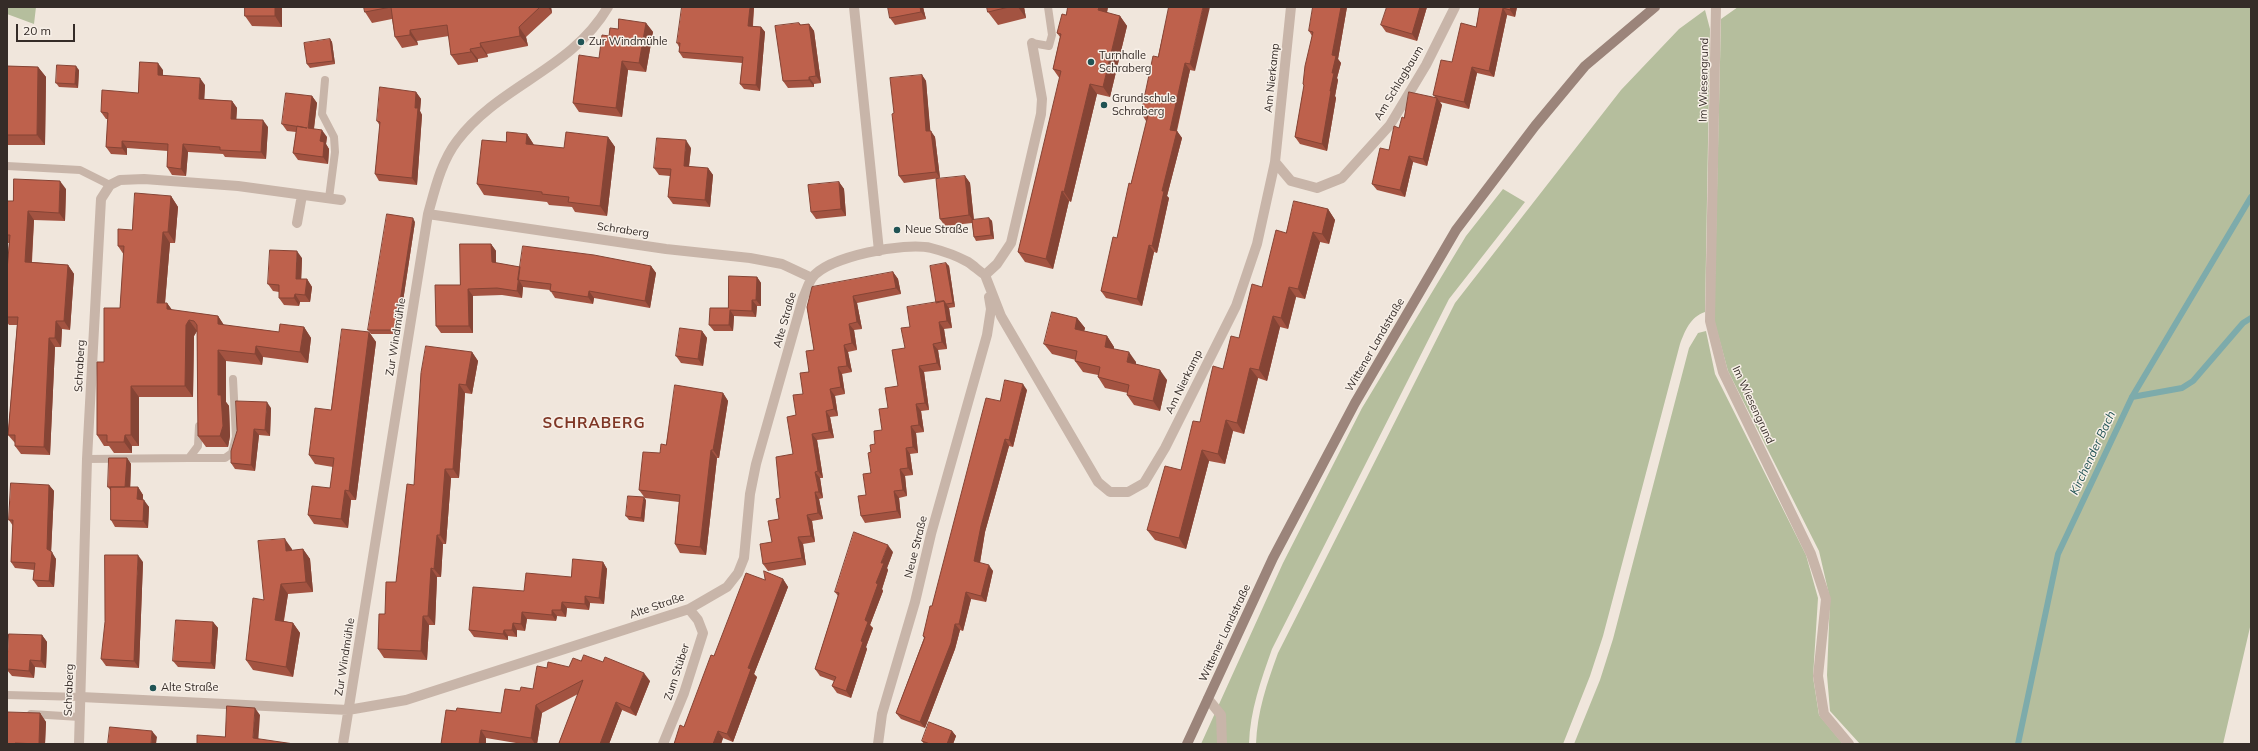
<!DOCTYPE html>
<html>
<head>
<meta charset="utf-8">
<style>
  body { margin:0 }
  #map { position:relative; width:2258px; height:751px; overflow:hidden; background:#f0e6dc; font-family:Mulish,sans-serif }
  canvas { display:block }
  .frame { position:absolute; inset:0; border:8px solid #352c28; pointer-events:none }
  .scale { position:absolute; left:16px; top:24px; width:59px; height:18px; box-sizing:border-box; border:2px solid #352c28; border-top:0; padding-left:5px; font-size:12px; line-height:14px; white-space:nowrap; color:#352c28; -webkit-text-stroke:3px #f8f0e8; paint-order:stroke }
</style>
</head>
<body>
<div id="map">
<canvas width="2258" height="751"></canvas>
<div class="frame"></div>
<div class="scale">20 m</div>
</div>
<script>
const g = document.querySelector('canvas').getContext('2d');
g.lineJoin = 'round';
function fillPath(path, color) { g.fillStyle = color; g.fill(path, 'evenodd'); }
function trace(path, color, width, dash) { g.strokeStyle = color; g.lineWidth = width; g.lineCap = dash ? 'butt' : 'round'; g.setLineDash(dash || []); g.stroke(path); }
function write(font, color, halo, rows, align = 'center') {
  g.font = font + ' Mulish,sans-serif'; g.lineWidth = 3; g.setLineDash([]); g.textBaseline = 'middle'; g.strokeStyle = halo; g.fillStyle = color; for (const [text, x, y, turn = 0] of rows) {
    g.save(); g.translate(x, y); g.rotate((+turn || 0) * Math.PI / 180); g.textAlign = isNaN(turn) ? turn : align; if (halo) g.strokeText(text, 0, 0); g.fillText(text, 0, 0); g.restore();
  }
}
fillPath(new Path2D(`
  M7 7H36L34 24 7 14Z
  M1738 7H2251V623L2223 744H1860L1830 711 1827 675 1830 599 1819 551 1728 371 1714 320 1721 19Z
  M1705 10 1710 29 1705 312C1690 317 1685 331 1680 344L1603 636 1590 676 1563 744H1256C1257 712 1267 683 1278 653L1455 303 1621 90 1679 29Z
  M1503 189 1525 202 1449 299 1272 649C1261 680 1250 711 1249 744H1201L1283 563 1362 408 1466 236Z
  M1706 331 1715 374 1806 555 1818 598 1813 677 1819 715 1843 744H1574L1600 680 1613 639 1689 348 1698 333Z`), '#b5be9d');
trace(new Path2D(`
  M2132 397 2182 388 2193 381 2243 323 2251 318
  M2018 744 2058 554 2132 397 2251 197`), '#7dabab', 6);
trace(new Path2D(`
  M1032 43 1049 46 1052 35 1048 7
  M325 80 322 114 334 137 335 152 329 198
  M7 166 80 170 110 185
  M189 458H225L232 453 236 437 233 379
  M87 459 189 458 198 446 199 426
  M7 695 81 697
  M31 714 80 717`), '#c8b5a9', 8);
trace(new Path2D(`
  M854 7 879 251
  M1716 7 1710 321 1723 372 1811 554 1826 599 1818 676 1824 714 1849 744
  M1275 162 1291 181 1317 188 1342 178 1390 125 1426 65 1455 7
  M428 214 666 249 750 258 782 264 812 278
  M297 223 302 195
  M985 275 1001 316 1098 482 1110 492H1128L1144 483 1165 448 1236 306 1257 244 1275 162 1291 7
  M985 275 997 264 1011 243 1041 114 1042 99 1032 43
  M81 697 348 710 406 700 689 609 727 587 738 573 744 558 750 494 756 464 803 298C806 292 808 284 812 278 828 256 905 242 931 248 943 251 957 256 968 262 974 266 979 271 985 275
  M1208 699 1221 715 1222 744
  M79 744 87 459 101 199 110 185 120 180 144 179 238 186 341 200
  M343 744 428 214C435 189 441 162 457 141 499 85 571 70 608 7
  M663 744 684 693 703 633 698 620 689 609
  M878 744 882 714 915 602 931 534 987 335 991 309 989 297`), '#c8b5a9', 10);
trace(new Path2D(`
  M1187 744 1273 558 1355 403 1456 230 1535 126 1585 66 1655 7`), '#9b847a', 10);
fillPath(new Path2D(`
  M282 7V27L252 26 245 16Z
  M364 7H551L552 13 526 37 528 46 487 54 488 57 478 59V62L458 65 451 55 449 36 417 41 418 45 402 48 395 37 392 19 372 23 365 12Z
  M754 7 753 26 761 27 765 32 760 91 744 89 740 84 742 63 683 58 679 52V47L677 43Z
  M888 7H923L926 19 895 25 890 18Z
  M987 7H1024L1026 18 998 25 988 12Z
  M1068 7H1108L1107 13 1120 16 1127 26 1110 97 1097 94 1071 202 1069 201 1053 269 1025 262 1018 252 1060 79 1053 69 1060 37 1057 33 1066 15Z
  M1169 7 1195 71 1190 70 1177 131 1182 138 1167 196 1169 198 1157 253 1154 252 1142 306 1106 298 1101 291 1117 238 1147 121H1146L1141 113 1158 57Z
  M1313 7H1347L1338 59 1341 63 1337 78 1338 80 1335 96 1336 98 1327 151 1300 144 1295 137 1304 86 1303 84 1312 36 1309 31Z
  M1387 7H1427L1417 41 1386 32 1381 25Z
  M1480 7H1517L1515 17 1507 15 1494 77 1477 73 1469 109 1440 102 1442 105 1427 166 1413 162 1405 197 1377 190 1372 184 1404 118 1435 97 1433 95 1452 62 1476 27Z
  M646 23 653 32 646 72 628 70 622 117 579 112 573 103 599 58 609 36 618 29Z
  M799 23 801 25 809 24 814 31 821 83 814 84V87L788 88 783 81Z
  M330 39 332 42 335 64 310 68 307 64Z
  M7 66 38 67 46 77 45 145H8L7 143Z
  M79 70 78 88 59 87 56 83Z
  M163 70V75L205 85 204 99 232 101 237 108 236 119 268 127 266 159 225 157 223 154 188 152 186 176 172 175 167 167 168 151 127 148V155L111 154 106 147 108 119H106L101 112 138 93Z
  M922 75 926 81 930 131 935 137 940 178 904 183 899 176 894 113Z
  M416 92 421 99 420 111 422 115 417 185 379 181 375 174 380 126 377 121Z
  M312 96 317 103 314 129 327 137 326 144 329 149V151L328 164 298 160 293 153 296 132 287 131 282 124Z
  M527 134 534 145 564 148 608 137 615 147 607 216 575 212 572 207 549 205 547 202 484 195 477 184 506 142Z
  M691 148 689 167 708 168 713 175 710 207 673 204 668 197 670 176 659 175 654 168Z
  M965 176 970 183 974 220 989 218 992 221 994 239 976 241 974 237 972 223 945 226 940 219Z
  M839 182 844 189 846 216 816 219 811 212Z
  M66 189 65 221 34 220 32 262 68 265 74 274 70 330 62 329 61 347H55L50 455 21 454 15 446V443L8 435 17 325H9L7 322V270L9 243H7V201H13Z
  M171 196 178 207 175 243H170L165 303H167L172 310 218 316 224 325 279 332 304 327 311 338 308 363 263 357 262 365 226 361V402L229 406 230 436 228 447H206L198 436 197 331 194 336 193 397H139V446H132V453H114L109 446H104L97 435 104 362 120 308 124 255 118 246 132 230Z
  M1328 209 1335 220 1329 244 1320 242 1305 299 1296 297 1288 329 1280 327 1267 381 1258 378 1244 434 1233 431 1225 464 1209 461 1186 549 1155 540 1147 530 1181 470 1200 422 1223 369 1239 338 1286 233Z
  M415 222 398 334H371L368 330Z
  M491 244 496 251V263L520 267 651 266 656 273 650 308 594 298 593 304 555 298 550 290 523 287 522 298 502 295 473 296V333H441L436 326 460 285Z
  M302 258 301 279H307L312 287 310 302H300L299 306 284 305 279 298V292L273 291 268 284Z
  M946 263 949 266 955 307 949 308 952 328 944 329 947 349 938 350 941 370 924 372 929 410 921 411 924 432 916 433 918 453 910 454 913 475 905 476 907 496 899 498 901 518 865 523 861 516 871 473V452L882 430 888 408 898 386 905 348 910 327 936 303Z
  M893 272 898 279 901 294 857 303 862 329 854 330 857 350 848 352 852 372 842 374 845 394 835 396 838 416 830 417 834 438 817 440 823 478H820L823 498 819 499 823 519 812 521 815 542 803 544 806 565 768 571 763 564 772 542 779 519 780 498 793 454 796 415 803 394 814 350 807 307Z
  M757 277 761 283V306H757L756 317 734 316 733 331H714L709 325 728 308Z
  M1077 318 1085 328 1084 331 1107 336 1114 347V349L1136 362V364L1167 380 1160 411 1134 405 1127 395 1128 393 1105 388 1098 377V375L1083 372 1075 361 1076 360 1052 354 1044 344Z
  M702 331 707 338 703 366 681 363 676 356Z
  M369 332 376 342 356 500H351L348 528 314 524 308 515 330 488 333 467 315 464 309 455 331 410Z
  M472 352 478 361 472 394 465 393 459 478H451L446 544H443L441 577H437L435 625H429L427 660 384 658 378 649 385 614 396 582 414 485Z
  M1027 390 1013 447 1009 446 985 532 980 563 993 571 986 602 971 599 963 631 960 630 955 649 925 728 901 719 896 713 924 638 923 636 932 606 1000 401Z
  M723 393 728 401 719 458H717L706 555 680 553 675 544 679 502 645 498 639 490 660 453 666 445Z
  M271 408 270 436 259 435 255 471 235 469 231 463V451Z
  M127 458 131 464 130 487H138L143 495V500L149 507 148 528 115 527 111 520V491L108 487Z
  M49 485 54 491 51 552 56 559 54 587H38L33 580 34 570 15 568 11 562 13 526 9 520Z
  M646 500 644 522 629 520 626 516Z
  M292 549V551L303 549 310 559 313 592 288 594 284 621 293 623 300 633 293 677 253 670 246 660 264 600Z
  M893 552 887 568 888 570 882 589 883 591 870 625 873 628 866 647 867 649 851 698 837 693 832 686 834 681 820 676 815 669 838 596 835 592Z
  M143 562 139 668 106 666 101 659Z
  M603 562 607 569 604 604 590 603 589 610 567 608 566 617 557 616 556 621 527 619 525 631 517 630V637L508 636V640L474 637 469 630 524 591 571 577Z
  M783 579 788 587 754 674 757 677 733 742 723 738 721 744H674L684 727 714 656 765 580Z
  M213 622 218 628 215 669 178 667 173 661Z
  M42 635 47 642 46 668 35 667 34 678 12 676 7 670V663Z
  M581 661 650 681 636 716 622 710 609 744H560L559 743 578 694 542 713 537 744H522L486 738V744H441L456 711 501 713 520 691 533 689 547 668 569 667Z
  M40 713 46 722 45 744H7Z
  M952 731 956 736 953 744H924L922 741Z`), '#a35341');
fillPath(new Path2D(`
  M275 7H282V27L275 16Z
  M548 7H551L552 13Z
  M750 7H754L752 31 748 26Z
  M920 7H923L926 19 921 12Z
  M1018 7H1024L1026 18Z
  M1099 7H1108L1105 21 1098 10Z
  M1203 7H1210L1195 71 1190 64Z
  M1341 7H1347L1338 59 1341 63 1337 78 1338 80 1335 96 1336 98 1327 151 1322 144 1330 91 1332 73V55Z
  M1420 7H1427L1417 41 1412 34Z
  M1511 7H1517L1515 17 1510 10Z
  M1503 8 1507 15 1494 77 1489 71Z
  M1120 16 1127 26 1110 97 1103 87Z
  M646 23 653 32 646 72 639 63Z
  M809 24 814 31 821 83 816 76Z
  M519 27 526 37 528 46 520 36Z
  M761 27 765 32 760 91 756 85Z
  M410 30 417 41 418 45 410 35Z
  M330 39 332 42 335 64 333 61Z
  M480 43 487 54 488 57 481 47Z
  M470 49 478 59V62L471 52Z
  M622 61 628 70 622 117 616 108Z
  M158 63 163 70V82L158 75Z
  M1185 63 1190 70 1175 137 1170 130Z
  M76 66 79 70 78 88 75 84Z
  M38 67 46 77 45 145 37 135Z
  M1472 67 1477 73 1469 109 1464 102Z
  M922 75 926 81 931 138 926 131Z
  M809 77 814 84V87L809 80Z
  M200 78 205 85 204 106 199 99Z
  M1090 84 1097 94 1071 202 1064 192Z
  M416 92 421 99 420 111 422 115 417 185 412 178 415 108Z
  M312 96 317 103 313 135 308 128Z
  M1437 98 1442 105 1427 166 1423 159Z
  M232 101 237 108 236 126 231 119Z
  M263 120 268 127 266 159 261 152Z
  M322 130 327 137 326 144 329 149 328 164 323 157 320 141Z
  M931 131 935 137 940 178 936 172Z
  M1177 131 1182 138 1167 196 1169 198 1157 253 1152 246 1162 191Z
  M527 134 534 145 533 155 526 144Z
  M608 137 615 147 607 216 600 206Z
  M686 140 691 148 688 173 684 166Z
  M122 141 127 148V155L122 148Z
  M183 144 188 152 186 176 181 169Z
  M1409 156 1413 162 1405 197 1400 190Z
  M708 168 713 175 710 207 705 200Z
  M965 176 970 183 974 222 969 215Z
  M60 181 66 189 65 221 59 213Z
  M839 182 844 189 846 216 841 209Z
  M1062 191 1069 201 1053 269 1046 259Z
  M171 196 178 207 175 243 168 232Z
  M1328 209 1335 220 1329 244 1322 234Z
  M28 211 34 220 31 270 25 262Z
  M413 218 415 222 398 334 395 330Z
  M989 218 992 221 994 239 991 235Z
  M163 232 170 243 164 314 157 303Z
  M1313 232 1320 242 1305 299 1298 289Z
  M491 244 496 251V269L492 262Z
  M1149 245 1154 252 1142 306 1137 299Z
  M297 251 302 258 301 286 296 279Z
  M946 263 949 266 955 307 953 303Z
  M68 265 74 274 70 330 64 321Z
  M651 266 656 273 650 308 645 301Z
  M893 272 898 279 901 294 896 288Z
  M757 277 761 283V306L756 300Z
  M307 279 312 287 310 302 305 295Z
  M519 280 523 287 522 298 517 291Z
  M1289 287 1296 297 1288 329 1281 318Z
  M468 289 473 296V333L469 326Z
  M589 291 594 298 593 304 588 297Z
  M295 294 300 302 299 306 294 298Z
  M853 296 857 303 862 329 857 322Z
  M752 300 757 306 756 317 752 311Z
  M944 301 949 308 952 328 947 321Z
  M167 303 175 314 167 309Z
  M730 310 734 316 733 331 729 325Z
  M218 316 225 327 218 324Z
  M1273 316 1280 327 1267 381 1259 370Z
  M1077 318 1085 328 1082 339 1075 329Z
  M189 320 197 331 194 336 193 397 185 386 186 325Z
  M56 321 62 329 61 347 55 338Z
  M939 322 944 329 947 349 942 342Z
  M849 324 854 330 857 350 852 343Z
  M304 327 311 338 308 363 300 352Z
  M702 331 707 338 703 366 698 359Z
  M369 332 376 342 356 500 349 491Z
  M1107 336 1114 347 1112 357 1105 347Z
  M49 338 55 347 50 455 44 447Z
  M933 344 938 350 941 370 937 363Z
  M844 345 848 352 852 372 847 366Z
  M256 346 263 357 262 365 255 354Z
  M218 350 226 361V402L229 406 230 436 228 447 220 436 218 395Z
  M472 352 478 361 472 394 466 385Z
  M1129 352 1136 362 1134 372 1127 362Z
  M919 366 924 372 929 410 925 403Z
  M838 367 842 374 845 394 841 387Z
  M1250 368 1258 378 1244 434 1237 423Z
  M1160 370 1167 380 1160 411 1153 401Z
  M459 384 465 393 459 478 453 469Z
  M1023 384 1027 390 1013 447 1009 440Z
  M131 386 139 397V446L131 435Z
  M830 389 835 396 838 416 834 409Z
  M723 393 728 401 719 458 713 450Z
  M267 402 271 408 270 436 265 430Z
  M916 404 921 411 924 432 919 425Z
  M826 411 830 417 834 438 829 431Z
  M1226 420 1233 431 1225 464 1218 454Z
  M911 426 916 433 918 453 913 447Z
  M254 429 259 435 255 471 251 465Z
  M812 434 817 440 823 478 818 471Z
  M125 435 132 446V453L124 442Z
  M1005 439 1009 446 985 532 979 568 974 561 981 526Z
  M906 448 910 454 913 475 908 468Z
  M711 450 717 458 706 555 700 547Z
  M1202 450 1209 461 1186 549 1179 538Z
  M127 458 131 464 130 494 125 488Z
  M445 469 451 478 446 544 440 535Z
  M900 469 905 476 907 496 903 490Z
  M815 472 820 478 823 498 819 492Z
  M49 485 54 491 51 554 52 552 56 559 54 587 49 581 47 549Z
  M138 487 143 495 142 506 137 499Z
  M345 490 351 500 348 528 341 519Z
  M894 491 899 498 901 518 897 511Z
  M815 492 819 499 823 519 818 513Z
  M644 497 646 500 644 522 641 518Z
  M144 500 149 507 148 528 143 521Z
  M807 515 812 521 815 542 811 536Z
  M437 535 443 544 441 577 434 569Z
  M798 537 803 544 806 565 802 558Z
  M285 539 292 549 293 561 286 551Z
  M888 545 893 552 887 568 888 570 882 589 883 591 870 625 873 628 866 647 867 649 851 698 846 691 861 641 865 620 876 583 881 563Z
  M303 549 310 559 313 592 306 582Z
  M138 555 143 562 139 668 134 661Z
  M603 562 607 569 604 604 599 598Z
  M989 565 993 571 986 602 981 596Z
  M431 568 437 577 435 625 428 616Z
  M783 579 788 587 754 674 757 677 733 742 727 734 748 668Z
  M281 584 288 594 282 630 275 620Z
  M966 592 971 599 963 631 959 624Z
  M585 596 590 603 589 610 585 604Z
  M562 602 567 608 566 617 561 610Z
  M552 610 557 616 556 621 552 615Z
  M522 612 527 619 525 631 521 624Z
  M423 616 429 625 427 660 421 651Z
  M213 622 218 628 215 669 211 663Z
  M293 623 300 633 293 677 286 667Z
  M513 623 517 630V637L512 630Z
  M955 624 960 630 955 649 925 728 920 722Z
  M504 630 508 636V640L503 634Z
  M42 635 47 642 46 668 41 661Z
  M30 660 35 667 34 678 29 671Z
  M644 673 650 681 636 716 630 708Z
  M616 702 622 710 609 744H600Z
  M536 705 542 713 537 744H535L531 738Z
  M255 708 260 715 258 744 253 738Z
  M40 713 46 722 45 744H39Z
  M481 730 486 738V744H479Z
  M152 731 157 737 156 744H151Z
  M718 731 723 738 721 744H713Z
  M952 731 956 736 953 744H947Z`), '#854435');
const building = new Path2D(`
  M245 7H275V16H245Z
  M364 7H540L519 27 520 36 480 43 481 47 470 49 471 52 451 55 447 25 410 30V35L395 37 391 7 365 12Z
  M682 7H750L748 26 761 27 756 85 740 84 743 57 679 52 680 43H677Z
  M888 7H920L921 12 890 18Z
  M987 7H1009L988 12Z
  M1068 7H1099L1098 10 1120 16 1103 87 1090 84 1064 192 1062 191 1046 259 1018 252 1061 71 1053 69 1061 34 1057 33 1062 14 1066 15Z
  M1169 7H1203L1190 64 1185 63 1170 130 1177 131 1162 191H1164L1152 246 1149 245 1137 299 1101 291 1113 237 1117 238 1129 183 1131 184 1148 115 1141 113 1153 56 1158 57Z
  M1313 7H1341L1332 55 1336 56 1332 73H1334L1330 91H1331L1322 144 1295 137 1304 85 1303 84 1305 66 1313 32 1309 31Z
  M1387 7H1420L1412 34 1381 25Z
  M1480 7H1511L1510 10 1503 8 1489 71 1472 67 1464 102 1433 95 1441 60 1452 62 1461 23 1476 27Z
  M619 19 646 23 639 63 622 61 616 108 573 103 579 55 599 58 602 35 609 36 610 28 618 29Z
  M799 23 800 25 809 24 816 76 809 77V80L783 81 775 26Z
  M330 39 333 61 307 64 304 43Z
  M140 62 158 63V75L200 78 199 99 232 101 231 119 263 120 261 152 220 150V147L183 144 181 169 167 167 168 144 122 141V148L106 147 108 113 101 112 102 90 138 93Z
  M57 65 76 66 75 84 56 83Z
  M7 66 38 67 37 135H7Z
  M922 75 926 131H931L936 172 899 176 892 114 894 113 890 78Z
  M380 87 416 92 415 108H418L412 178 375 174 380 122 377 121Z
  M1409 92 1437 98 1423 159 1409 156 1400 190 1372 184 1380 148 1389 150 1394 126 1399 128 1402 117 1404 118Z
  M286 93 312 96 308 128 322 130 320 141 324 142V144L323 157 293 153 297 126 307 128 282 124Z
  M507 132 527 134 526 144 564 148 566 132 608 137 600 206 568 202 569 197 542 194V192L477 184 482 140 506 142Z
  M657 138 686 140 684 166 708 168 705 200 668 197 671 169 654 168Z
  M965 176 969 215 940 219 936 179Z
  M14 179 60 181 59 213 28 211 25 262 68 265 64 321H56L55 338H49L44 447 15 446V435H8L18 317H7V270L10 235H7V201H13Z
  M839 182 841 209 811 212 808 185Z
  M135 193 171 196 168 232H163L157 303H167V309L218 316V324L279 332 280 324 304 327 300 352 256 346 255 354 218 350V395H221L223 426 220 436H198L197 325 194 321 189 320 186 325 185 386H131V435H125L124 442H107V435H97V362H104V308H120L124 246H118V229L132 230Z
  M1294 201 1328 209 1322 234 1313 232 1298 289 1289 287 1281 318 1273 316 1259 370 1250 368 1237 423 1226 420 1218 454 1202 450 1179 538 1147 530 1165 466 1181 470 1193 421 1200 422 1213 366 1223 369 1231 336 1239 338 1252 284 1262 287 1276 230 1286 233Z
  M387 214 413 218 401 295 395 330H368Z
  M989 218 991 235 974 237 972 220Z
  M460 244H491L492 262 520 267 517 291 497 288 468 289 469 326H436L435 285H460Z
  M523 246 594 255 651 266 645 301 589 291 588 297 550 291 551 284 518 280Z
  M270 250 297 251 296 279H307L305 295 295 294 294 298H279V285L268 284Z
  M946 263 953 303 946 304 944 301 936 303 930 266Z
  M893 272 896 288 853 296 857 322 849 324 852 343 844 345 847 366 838 367 841 387 830 389 834 409 826 411 829 431 812 434 818 471 815 472 819 492H815L818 513 807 515 811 536 798 537 802 558 763 564 760 544 772 542 768 521 779 519 776 499 780 498 776 457 793 454 787 417 796 415 793 395 803 394 800 373 809 372 806 351 814 350 807 307 812 287Z
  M729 276 757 277 756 300H752V311L730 310 729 325H709L710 308H728Z
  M944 301 947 321 939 322 942 342 933 344 937 363 919 366 925 403 916 404 919 425 911 426 913 447 906 448 908 468 900 469 903 490 894 491 897 511 861 516 858 496 866 495 863 474 871 473 868 453 871 452 870 445 875 444 874 431 882 430 879 409 888 408 885 388 898 386 892 350 905 348 901 328 910 327 907 307Z
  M1052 312 1077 318 1075 329 1107 336 1105 347 1129 352 1127 362 1160 370 1153 401 1127 395 1129 385 1098 377 1100 367 1075 361 1077 351 1044 344Z
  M680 328 702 331 698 359 676 356Z
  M342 329 369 332 349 491 345 490 341 519 308 515 312 486 330 488 334 458 309 455 315 408 331 410Z
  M426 346 472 352 466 385 459 384 453 469H445L440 535H437L434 569 431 568 428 616H423L421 651 378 649 379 614H385L386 582H396L407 484 414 485 421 373Z
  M1005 380 1023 384 1009 440 1005 439 981 526 974 561 989 565 981 596 966 592 959 624H955L951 643 920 722 896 713 925 637 923 636 930 606H932L986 398 1000 401Z
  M675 385 723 393 713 450H711L700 547 675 544 680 495 639 490 643 452 660 453 661 444 666 445Z
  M236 401 267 402 265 430 254 429 251 465 231 463V451L237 431Z
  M109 458H127L125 487H108Z
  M11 483 49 485 47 549 52 552 49 581 33 580 35 563 11 562 13 520H9Z
  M111 487H138L137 499 144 500 143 521 111 520Z
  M628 496 644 497 641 518 626 516Z
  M854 532 888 545 881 563H884L876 583 878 584 865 620 868 622 861 641 863 642 846 691 832 686 836 677 815 669 839 593 835 592Z
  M285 539 286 551 303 549 306 582 281 584 275 620 293 623 286 667 246 660 253 598 264 600 258 541Z
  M105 555H138L134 661 101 659 105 622Z
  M573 559 603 562 599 598 585 596V604L562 602 561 610H552V615L522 612 521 624 513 623 512 630H504L503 634 469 630 473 587 524 591 526 573 571 577Z
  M764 571 783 579 748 668 751 669 727 734 718 731 713 744H674L680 725 684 727 711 655 714 656 746 573 765 580Z
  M176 620 213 622 211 663 173 661Z
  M9 634 42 635 41 661 30 660 29 671 7 669Z
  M584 655 603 662 605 657 644 673 630 708 616 702 600 744H562L559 743 583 680 536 705 531 738 481 730 479 744H441L446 710 456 711 457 708 501 713 505 689 520 691 521 687 533 689 537 666 547 668 548 662 569 667 573 658 581 661Z
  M227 706 255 708 253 738 294 744H197V735L225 737Z
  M7 712 40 713 39 744 15 743V744H7Z
  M929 722 952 731 947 744H930L922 741Z
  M110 727 152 731 151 744H108Z`);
fillPath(building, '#be614c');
trace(building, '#854435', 1);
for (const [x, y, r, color] of [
  [581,42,4,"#205354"],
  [1091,62,4,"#205354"],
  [1104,105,4,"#205354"],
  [897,230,4,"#205354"],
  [153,688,4,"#205354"]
]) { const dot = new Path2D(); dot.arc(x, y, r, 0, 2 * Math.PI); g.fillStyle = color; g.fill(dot); trace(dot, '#f8f0e8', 1.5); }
write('11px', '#352c28', '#f8f0e8', [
  ["Zur Windmühle",589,42],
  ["Turnhalle",1099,56],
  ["Schraberg",1099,69],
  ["Grundschule",1112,99],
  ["Schraberg",1112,112],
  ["Neue Straße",905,230],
  ["Alte Straße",161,688]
], 'left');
write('11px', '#352c28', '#f8f0e8', [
  ["Am Nierkamp",1272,78,-84],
  ["Im Wiesengrund",1704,80,-89],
  ["Am Schlagbaum",1399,83,-59],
  ["Schraberg",623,230,8],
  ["Alte Straße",785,320,-74],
  ["Zur Windmühle",396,337,-81],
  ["Wittener Landstraße",1375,345,-60],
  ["Schraberg",80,366,-87],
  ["Am Nierkamp",1184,382,-64],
  ["Im Wiesengrund",1753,405,65],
  ["Neue Straße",916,547,-76],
  ["Alte Straße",657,606,-19],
  ["Wittener Landstraße",1225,633,-65],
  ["Zur Windmühle",345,657,-81],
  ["Zum Stüber",677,672,-72],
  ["Schraberg",69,690,-88]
]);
write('italic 12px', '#205354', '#f8f0e8', [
  ["Kirchender Bach",2093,453,-65]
]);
g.letterSpacing = '1px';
write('bold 15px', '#7f3726', '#f8f0e8', [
  ["SCHRABERG",594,423]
]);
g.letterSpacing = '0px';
</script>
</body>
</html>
